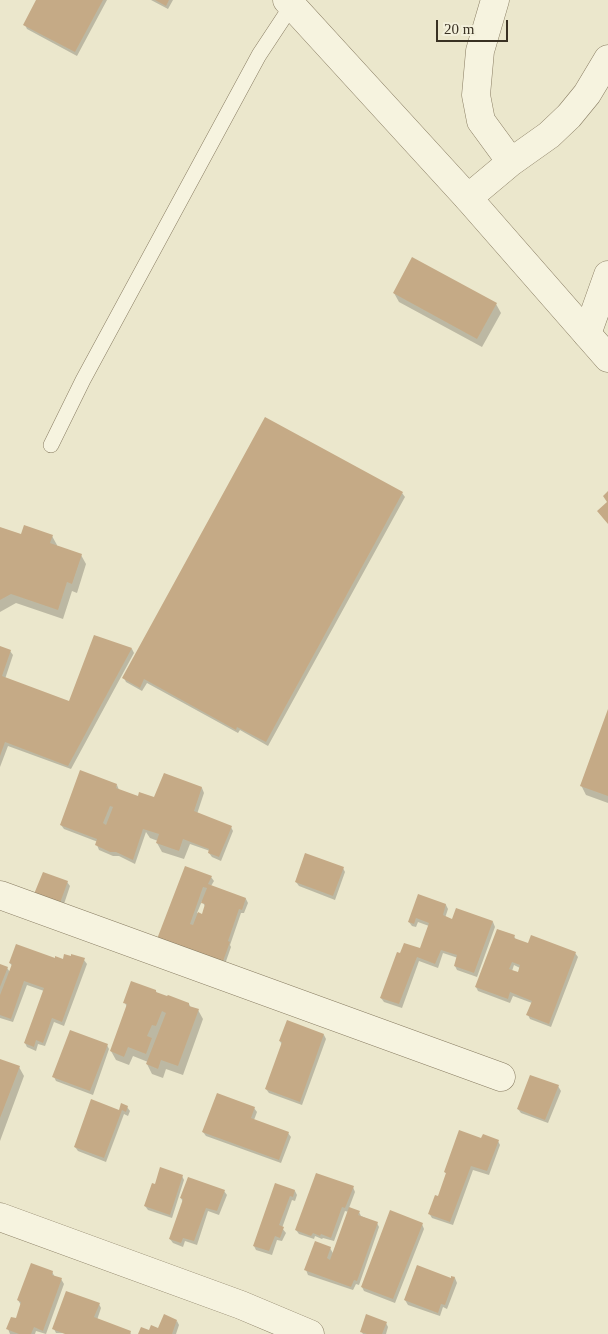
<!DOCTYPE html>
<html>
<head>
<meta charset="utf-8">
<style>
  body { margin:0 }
  #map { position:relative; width:608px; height:1334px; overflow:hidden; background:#ebe7cc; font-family:Georgia,serif }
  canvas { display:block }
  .scale { position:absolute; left:436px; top:20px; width:72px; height:22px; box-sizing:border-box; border:2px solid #393123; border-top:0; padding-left:6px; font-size:15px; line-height:18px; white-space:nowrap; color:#393123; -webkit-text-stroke:4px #f3f0db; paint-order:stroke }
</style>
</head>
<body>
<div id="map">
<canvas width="608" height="1334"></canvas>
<div class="scale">20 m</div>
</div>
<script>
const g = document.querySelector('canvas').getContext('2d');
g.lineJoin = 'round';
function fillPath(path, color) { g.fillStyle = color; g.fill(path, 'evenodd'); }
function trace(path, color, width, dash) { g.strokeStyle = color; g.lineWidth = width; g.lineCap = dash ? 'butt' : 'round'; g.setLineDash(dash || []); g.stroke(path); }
fillPath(new Path2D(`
  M38 0H107L77 56 27 29 25 25Z
  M151 0H173L168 9Z
  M394 293 496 304 501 313 482 347 399 302Z
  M402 493 405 497 268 746 240 730 238 733 147 683 142 691 126 682 124 678Z
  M0 528 22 535 52 536 57 545V547L81 555 86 564 77 593 72 591 63 619 16 603 0 612Z
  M94 637 132 649 134 653 71 769 8 746 0 767V647L10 651 13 655 5 679 70 702Z
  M608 712V803L586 795 581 785Z
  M164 774 202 788 204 793 197 814 231 827 233 831 221 861 212 857 209 853 210 851 190 844 184 859 162 852 157 843 158 841 150 838 146 832 135 864 119 856H113L99 850 97 845 98 842 64 829 61 825 117 785 119 790 138 797 157 800Z
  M186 868 211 877 214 881 211 886 246 899 248 903 244 913H241L230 945 231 947 224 967 161 943ZM202 901 206 908 203 915 197 913Z
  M343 868 345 872 335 900 299 886 296 882Z
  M67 882 70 886 63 907 38 898Z
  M419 895 446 905 448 909 445 918 452 920 493 922 495 927 477 977 457 970 455 966 458 958 443 953 438 968 419 961 402 1008 384 1002 381 998 421 950 429 926 418 922 416 927 412 926 409 922Z
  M514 936 516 940 528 944 575 953 578 957 551 1027 530 1019 528 1015 532 1003 513 996 510 1003 478 991 476 987ZM514 965 520 968 518 973 512 971Z
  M55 960H84L87 964 64 1026 54 1022 45 1046 38 1044 36 1051 27 1047 25 1043 44 991 27 985 13 1022 0 1018V965L7 968 10 972 12 966 10 963Z
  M156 991 157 994 189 1004 191 1008 198 1010 203 1019 183 1075 166 1069 163 1078 152 1074 147 1064 148 1062 133 1056 129 1065 116 1060 111 1051 127 1007 125 1003Z
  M324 1035 326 1039 302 1105 269 1093 266 1089 282 1045 280 1041Z
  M107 1045 109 1049 93 1095 56 1081 54 1077Z
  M0 1060 19 1067 24 1076 0 1141Z
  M558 1086 561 1091 548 1123 521 1113 518 1109Z
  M127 1107 130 1111 128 1116 124 1114 106 1162 78 1151 75 1147 120 1111Z
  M254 1108 257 1112 254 1120 288 1133 291 1137 281 1163 206 1136 203 1132Z
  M498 1141 500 1145 489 1175 473 1170 453 1225 432 1218 429 1213 439 1198 447 1175 445 1172Z
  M182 1176 184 1180 172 1218 148 1210 145 1206 155 1185Z
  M276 1184 295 1191 297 1195 295 1201 292 1200 282 1228 286 1233 282 1241 277 1240 272 1255 256 1250 254 1246Z
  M353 1187 355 1192 349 1208 359 1212 361 1216 377 1223 379 1227 359 1285 356 1284 353 1290 308 1275 306 1270 330 1248 334 1255 349 1212 345 1211 334 1241 323 1238 322 1239 315 1236 314 1239 299 1234 296 1230Z
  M224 1191 227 1195 219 1215 208 1211 197 1245 185 1241 183 1247 173 1243 170 1239 183 1202 181 1198Z
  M422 1224 424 1229 395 1303 364 1291 362 1287Z
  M52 1272 55 1277 61 1279 64 1284 46 1334 36 1331 35 1334H10L8 1329 16 1320 21 1305 18 1300Z
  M452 1277 455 1278 457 1283 447 1309 443 1307 440 1316 408 1305 405 1300 452 1279Z
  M99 1304 101 1308 97 1320 130 1332 131 1334 56 1333 54 1329Z
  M177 1321 179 1325 176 1334H140L159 1330Z
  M386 1323 388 1327 386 1334H363L361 1331Z`), '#0003');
fillPath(new Path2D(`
  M36 0H103L75 52 23 25Z
  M155 0H169L166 6Z
  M412 257 497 303 477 339 393 293Z
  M265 417 403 492 266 742 237 727 236 730 144 679 140 688 122 678Z
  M608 491V524L597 511 607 502 603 496Z
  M24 525 53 535 50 543 82 554 72 584 67 582 58 610 11 594 0 600V527L21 534Z
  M94 635 132 648 68 766 5 742 0 756V646L11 650 2 676 69 701Z
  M608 709V796L580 786Z
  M80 770 117 784 116 788 138 796 139 792 154 797 164 773 202 787 194 811 232 826 219 857 208 853 209 849 183 839 179 851 156 843 159 834 143 829 133 860 116 852H110L95 845 97 839 60 825ZM110 806 113 807 106 825 103 823Z
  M305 853 344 867 333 896 295 882Z
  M185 866 212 876 208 884 246 898 242 910 239 909 228 941 230 942 222 964 157 939ZM203 887 207 888 201 903 205 904 202 914 198 912 193 925 190 924Z
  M43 872 68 881 60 903 34 894Z
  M418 894 446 904 443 915 452 919 456 908 493 921 474 973 454 966 457 955 441 950 435 964 417 957 399 1004 380 998 397 952 400 953 404 943 420 948 429 923 416 918 414 924 408 922Z
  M497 929 515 935 514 938 528 943 531 935 576 952 549 1024 526 1015 532 1001 510 992 508 999 475 987ZM512 962 520 965 518 972 509 969Z
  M16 944 55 958V956L63 959 64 954 71 956V954L85 958 62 1022 52 1018 43 1043 36 1040 34 1047 24 1043 44 988 24 981 11 1019 0 1015V995L12 964 9 963Z
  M0 964 8 967 0 987Z
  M131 981 156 990V992L167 996 168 995 189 1003V1006L199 1009 178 1066 161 1060 158 1069 146 1064 166 1013 162 1011 156 1026 152 1025 147 1036 152 1038 146 1054 128 1047 124 1057 110 1051 127 1004 123 1003Z
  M287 1020 324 1034 300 1102 265 1089 282 1042 279 1041Z
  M70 1030 108 1044 90 1091 52 1077Z
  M0 1059 20 1066 0 1118Z
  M530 1075 559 1085 545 1120 517 1109Z
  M217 1093 255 1107 251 1118 289 1132 279 1160 202 1132Z
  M91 1099 119 1110 121 1103 128 1106 126 1112 122 1110 104 1158 74 1147Z
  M459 1130 481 1138 483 1134 499 1140 487 1171 471 1166 450 1222 428 1214 435 1195 438 1196 446 1173 444 1172Z
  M160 1167 183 1175 170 1215 144 1206 152 1183 155 1184Z
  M316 1173 354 1186 345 1208 342 1207 331 1238 321 1234 320 1236 313 1233 311 1236 295 1230Z
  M188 1177 225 1190 217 1211 206 1208 194 1241 183 1238 181 1243 169 1239 183 1199 180 1198Z
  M275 1183 295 1190 293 1197 290 1196 279 1225 284 1227 280 1238 275 1236 269 1251 253 1246Z
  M349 1207 360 1211 358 1215 378 1222 357 1281 354 1280 351 1287 304 1270 315 1241 331 1247 327 1258 330 1260Z
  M390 1210 423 1223 393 1299 361 1287Z
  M31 1263 53 1271 52 1275 62 1278 43 1331 34 1327 31 1334H19L6 1329 11 1317 16 1318 21 1302 17 1300Z
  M417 1265 451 1278V1276L455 1277 445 1305 441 1304 438 1313 404 1300Z
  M66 1291 100 1303 94 1317 131 1331 130 1334H65L52 1329Z
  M164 1314 177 1320 172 1334H138L141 1327 149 1330 151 1325 158 1328Z
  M366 1314 387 1322 382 1334H367L360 1332Z`), '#c5aa86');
const service = new Path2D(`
  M51 445 83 380 259 55 292 5`);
const minor = new Path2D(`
  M495 0 480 51 476 95 481 121 511 162
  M468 198 511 162 549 135 569 116 587 94 608 59
  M587 334 608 275
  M0 895 501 1077
  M0 1217 241 1305 310 1334`);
const tertiary = new Path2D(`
  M287 0 468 198 608 358`);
trace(service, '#877b61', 16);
trace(minor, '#877b61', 29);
trace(tertiary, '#877b61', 29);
trace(service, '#f6f3df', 15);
trace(minor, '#f6f3df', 28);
trace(tertiary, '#f6f3df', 28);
</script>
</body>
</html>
